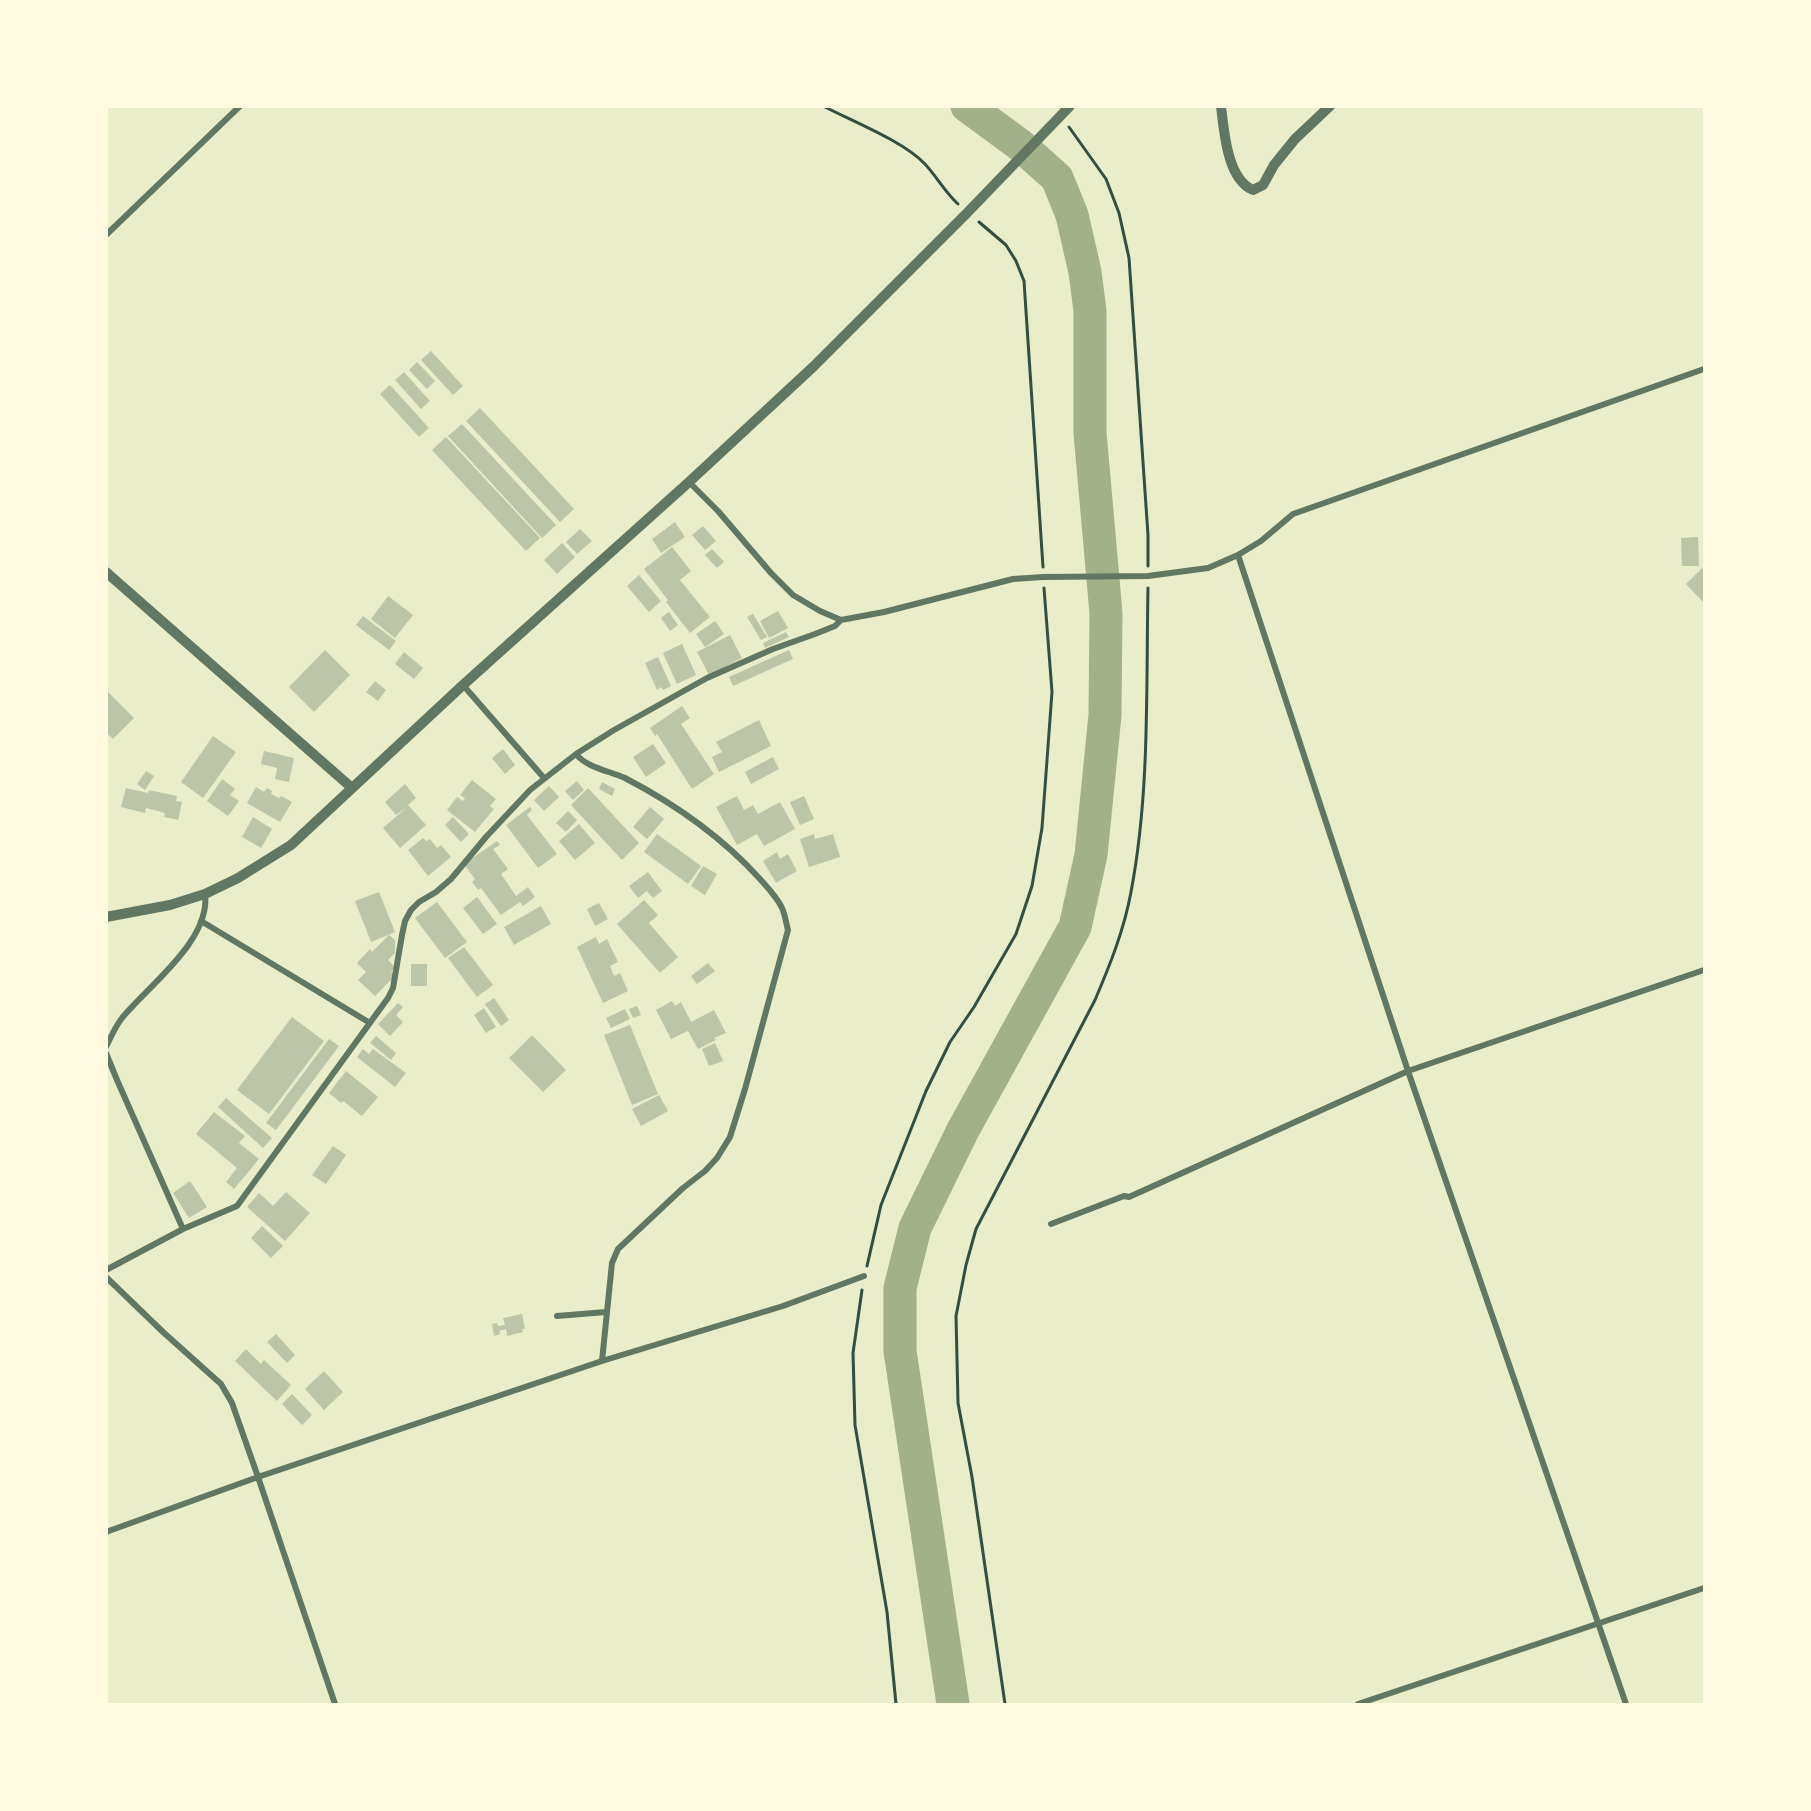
<!DOCTYPE html>
<html>
<head>
<meta charset="utf-8">
<style>
  body { margin:0 }
  #map { position:relative; width:1811px; height:1811px; overflow:hidden; background:#e9edc9; font-family:"Roboto Serif",serif }
  canvas { display:block }
  .frame { position:absolute; inset:0; border:108px solid #fefae0; pointer-events:none }
</style>
</head>
<body>
<div id="map">
<canvas width="1811" height="1811"></canvas>
<div class="frame"></div>
</div>
<script>
const g = document.querySelector('canvas').getContext('2d');
g.lineJoin = 'round';
function trace(path, color, width, dash) { g.strokeStyle = color; g.lineWidth = width; g.lineCap = dash ? 'butt' : 'round'; g.setLineDash(dash || []); g.stroke(path); }
function fillPath(path, color) { g.fillStyle = color; g.fill(path, 'evenodd'); }
trace(new Path2D(`
  M953 1704 900 1351V1288L915 1228 963 1130 1075 927 1091 855 1105 715 1106 613 1090 433V311L1085 272 1072 215 1057 178 1020 145 967 106`), '#a3b18a', 33);
fillPath(new Path2D(`
  M431 351 463 386 453 395 421 360Z
  M417 362 435 381 427 389 409 370Z
  M404 372 430 401 421 409 395 380Z
  M390 385 429 428 419 437 380 394Z
  M480 408 574 509 560 522 466 421Z
  M462 424 556 525 542 538 448 436Z
  M446 437 540 538 526 551 432 450Z
  M675 522 685 537 661 553 652 539Z
  M703 526 716 541 705 550 692 535Z
  M580 529 592 541 577 554 566 542Z
  M1698 537 1699 566H1682L1681 538Z
  M562 543 575 557 557 574 544 560Z
  M672 547 691 571 680 580 710 617 690 633 666 602 668 600 644 569Z
  M712 549 724 562 717 568 705 555Z
  M1702 568 1704 571V603L1686 584Z
  M639 575 661 601 649 612 627 586Z
  M388 596 413 615 395 638 371 619Z
  M778 611 788 628 769 638 760 621Z
  M669 612 678 625 670 631 661 618Z
  M753 614 767 637 761 640 747 617Z
  M363 616 396 641 389 650 356 625Z
  M715 621 724 634 705 647 696 634Z
  M786 632 789 637 765 648 763 643Z
  M730 635 742 658 709 675 697 652Z
  M682 644 696 675 677 684 663 653Z
  M325 650 350 675 314 712 289 687Z
  M789 650 793 659 733 686 729 677Z
  M404 652 423 668 414 679 395 664Z
  M658 657 671 686 663 690 661 687 657 690 645 663Z
  M375 681 386 690 378 701 366 692Z
  M106 690 134 718 113 739 106 732Z
  M682 706 690 718 681 724 714 774 692 789 657 734 655 736 650 728Z
  M759 720 771 746 719 772 712 757 722 752 716 742Z
  M213 736 236 752 203 798 181 782Z
  M653 744 666 763 646 777 633 757Z
  M503 749 515 765 505 774 492 758Z
  M264 751 294 758 289 782 275 779 277 768 261 764Z
  M773 757 779 769 751 784 745 772Z
  M146 771 154 776 145 790 137 784Z
  M222 779 235 789 230 795 239 801 228 816 207 801Z
  M472 780 496 799 490 806 494 809 475 832 447 810 457 797 463 801 465 798 460 795Z
  M577 781 584 790 573 800 565 791Z
  M602 782 615 789 612 796 599 789Z
  M405 784 416 798 408 805 426 825 400 848 383 828 407 807 396 815 385 802Z
  M549 786 559 797 544 811 534 800Z
  M256 787 264 792 267 788 272 791 271 794 279 798 281 796 292 802 280 822 247 803Z
  M126 788 148 793 149 790 177 796 176 801 182 802 178 820 164 817 165 813 146 808 145 813 121 807Z
  M588 788 639 843 622 860 571 805Z
  M737 796 744 810 753 805 758 814 780 802 795 829 764 846 757 834 737 845 716 807Z
  M804 796 814 819 800 825 790 802Z
  M530 807 532 810 527 815 557 854 538 868 506 825Z
  M650 807 664 819 647 839 633 827Z
  M568 811 577 820 566 832 556 823Z
  M253 817 272 829 261 848 242 837Z
  M453 817 469 834 461 842 445 825Z
  M579 824 595 843 575 860 559 841Z
  M657 834 701 866 688 884 644 852Z
  M814 834 815 839 833 834 840 857 809 867 800 839Z
  M423 838 426 841 430 839 437 848 441 845 451 857 428 876 408 850Z
  M497 841 500 845 493 849 508 869 501 874 516 896 528 887 535 897 523 906 520 902 501 915 481 888 478 890 472 882 475 879 464 864Z
  M777 852 780 859 788 854 797 871 776 883 763 861Z
  M703 866 717 874 705 895 691 886Z
  M648 872 662 891 653 898 647 891 638 898 629 886Z
  M379 892 395 932 371 942 355 901Z
  M477 897 497 924 483 934 463 908Z
  M644 900 658 915 649 923 678 957 660 973 617 924Z
  M437 902 467 942 445 958 415 918Z
  M599 903 608 919 595 926 587 909Z
  M541 906 551 924 514 945 504 927Z
  M389 935 395 940V953L388 960 395 967 391 972 395 976 375 996 358 980 366 972 357 963 370 949 372 952Z
  M596 937 599 944 607 939 618 962 610 966 614 976 620 973 628 991 603 1003 577 947Z
  M464 947 493 985 477 997 448 958Z
  M708 963 715 971 697 984 691 976Z
  M411 964H427V986H411Z
  M494 998 509 1020 501 1026 485 1004Z
  M672 1001 675 1006 681 1002 691 1022 714 1010 726 1033 714 1038 716 1040 698 1049 688 1031 671 1039 656 1010Z
  M398 1003 403 1007 396 1015 403 1022 390 1036 378 1024Z
  M637 1006 641 1015 633 1018 629 1009Z
  M484 1008 496 1027 486 1033 474 1015Z
  M625 1009 630 1019 611 1028 606 1018Z
  M292 1017 324 1041 269 1114 237 1090Z
  M630 1025 658 1094 632 1105 604 1035Z
  M532 1035 566 1070 543 1092 509 1058Z
  M376 1036 396 1053 391 1060 370 1043Z
  M329 1039 339 1046 276 1130 266 1123Z
  M715 1043 723 1061 709 1066 702 1049Z
  M363 1049 369 1054 373 1049 406 1073 395 1087 357 1057Z
  M346 1071 378 1097 362 1116 343 1101 341 1103 329 1093Z
  M659 1095 668 1111 641 1126 632 1109Z
  M226 1098 272 1138 263 1148 218 1107Z
  M214 1112 245 1136 239 1143 259 1159 234 1189 226 1182 237 1168 196 1134Z
  M333 1146 346 1155 326 1184 312 1175Z
  M190 1181 207 1207 189 1218 173 1193Z
  M286 1192 310 1213 285 1241 247 1207 259 1193 273 1206Z
  M262 1226 283 1246 271 1258 251 1238Z
  M522 1314 525 1329H522L523 1332 507 1336 506 1329 499 1331 500 1334 494 1336 492 1324 497 1323 498 1326 505 1325 503 1318Z
  M276 1334 295 1355 287 1363 267 1342Z
  M246 1349 261 1364 264 1360 291 1385 277 1401 235 1361Z
  M324 1371 343 1392 324 1410 305 1389Z
  M292 1394 312 1415 302 1425 282 1404Z`), '#bcc5a7');
trace(new Path2D(`
  M823 106C852 121 903 141 925 164 937 177 945 192 958 204
  M1069 127 1106 179 1119 213 1129 258 1148 535V566
  M979 222 1006 245 1016 261 1024 281 1043 567
  M867 1266 881 1205 926 1091 950 1042 974 1007 1016 934 1032 886 1042 828 1052 692 1044 588
  M862 1290 853 1353 855 1425 887 1612 896 1704
  M1005 1704 972 1477 958 1403 956 1316 966 1265 976 1229 1095 1000C1110 965 1124 930 1131 892 1150 792 1146 689 1148 588`), '#344e41', 3);
trace(new Path2D(`
  M106 235 240 106
  M689 482 718 511 771 573 793 595 820 611 841 620
  M1238 555 1408 1071 1626 1704
  M463 685 544 778
  M576 754C587 768 610 771 625 778 675 804 722 837 760 879 768 888 777 897 782 908 785 914 786 923 788 930L745 1089 730 1137 717 1158 705 1171 683 1188 618 1249 612 1263 602 1361
  M201 921 370 1023
  M106 1047C111 1037 115 1027 122 1018 149 985 211 940 205 894
  M106 1053 117 1080 183 1229
  M1051 1224 1124 1196 1129 1197 1408 1071 1704 970
  M106 1270 183 1229 237 1206 388 998 393 988 402 935 405 921 411 910 419 902 436 892 451 879 486 837 530 790 576 754 614 730 707 678 773 649 815 634 835 626 841 620 884 612 1013 579 1043 577 1148 576 1208 568 1238 555 1261 541 1293 514 1704 369
  M106 1277 163 1332 221 1384 232 1403 258 1477 335 1704
  M557 1316 606 1312
  M106 1532 258 1477 602 1361 783 1306 864 1276
  M1358 1704 1704 1588`), '#617663', 6);
trace(new Path2D(`
  M1221 106C1224 131 1227 179 1253 190L1263 185 1274 165 1295 139 1330 106
  M106 572 352 788
  M106 917 170 905 205 894 238 878 291 845 463 685 689 482 813 367 967 213 1070 106`), '#617663', 10);
</script>
</body>
</html>
